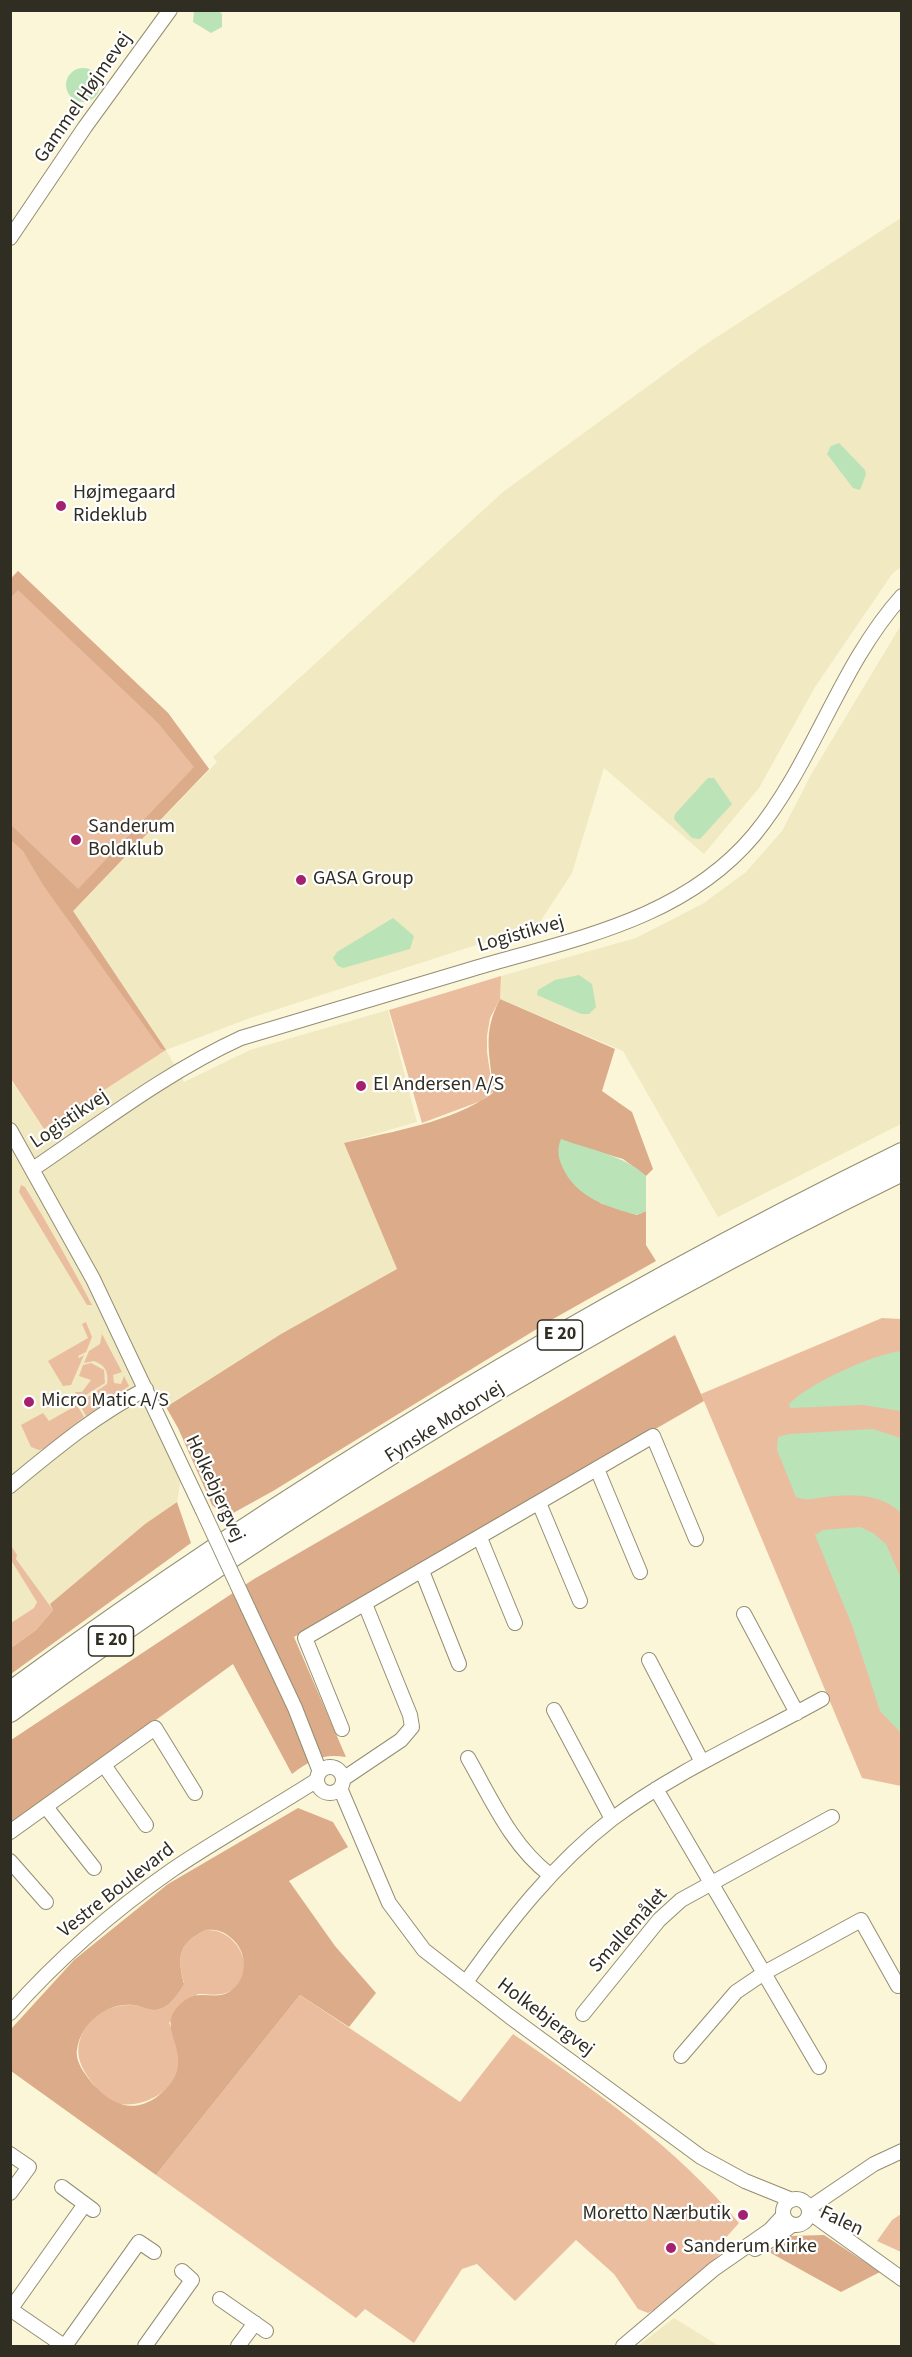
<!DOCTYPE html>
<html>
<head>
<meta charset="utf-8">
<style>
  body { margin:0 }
  #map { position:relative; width:912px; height:2357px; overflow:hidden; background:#fbf6d7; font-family:"Source Sans 3",sans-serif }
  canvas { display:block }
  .frame { position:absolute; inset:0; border:12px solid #302d22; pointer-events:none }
</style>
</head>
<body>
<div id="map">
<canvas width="912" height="2357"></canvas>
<div class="frame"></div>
</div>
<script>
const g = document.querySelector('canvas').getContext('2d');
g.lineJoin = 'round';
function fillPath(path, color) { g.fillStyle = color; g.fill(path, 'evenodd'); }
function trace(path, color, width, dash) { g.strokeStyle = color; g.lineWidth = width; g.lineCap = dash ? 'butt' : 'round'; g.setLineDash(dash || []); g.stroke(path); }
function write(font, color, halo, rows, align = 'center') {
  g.font = font + ' "Source Sans 3",sans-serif'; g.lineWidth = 4.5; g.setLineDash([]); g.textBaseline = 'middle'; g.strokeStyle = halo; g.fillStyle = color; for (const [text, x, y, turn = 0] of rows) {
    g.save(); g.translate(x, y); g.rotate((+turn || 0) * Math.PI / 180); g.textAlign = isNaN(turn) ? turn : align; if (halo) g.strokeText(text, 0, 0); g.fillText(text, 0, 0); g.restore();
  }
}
fillPath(new Path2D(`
  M901 218V567L892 574 815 687 759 788 704 854 604 768 572 873 538 925 250 1018 166 1050 184 1082 250 1050 388 1010 417 1122 344 1143 397 1269 281 1334 160 1410 191 1476 180 1484 177 1502 145 1524 50 1604 53 1610 11 1648 10 1079 44 1129 166 1050 73 911 217 762 213 757 503 492 703 346Z
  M901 625V1124L718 1217 623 1051 500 999 501 976 636 938 704 903 746 872 782 831 812 773Z
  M674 2318 719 2346H638Z`), '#f0e9c2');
fillPath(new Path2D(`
  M18 571 168 713 209 769 73 911 166 1050 44 1129 11 1079 10 576 12 577Z
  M501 976 500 999 490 1018 487 1036V1052L493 1092 481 1101 422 1123 389 1010Z
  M21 1185 25 1187C49 1226 71 1265 92 1305H87L19 1192Z
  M882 1318 901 1319V1786L862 1778 701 1394Z
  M86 1322 92 1337 86 1352 78 1356 79 1358 84 1355 71 1385 63 1386 48 1361 88 1338 82 1324Z
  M102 1334 122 1372 113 1375 114 1383 121 1384 124 1376 129 1386 86 1416 79 1403 107 1384C109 1372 105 1365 94 1361L84 1363 89 1351 100 1344Z
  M91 1363 104 1370 105 1383 78 1400 75 1392H82L91 1380 79 1376 83 1365Z
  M77 1405 84 1417 46 1448 39 1450 31 1447 21 1425 43 1413 49 1421Z
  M10 1544 17 1555 16 1559 53 1610 36 1630 11 1648V1623L34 1608 37 1602 11 1560Z
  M206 1930C242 1928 261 1981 226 1993 217 1996 207 1994 198 1994L169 2023C174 2034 181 2050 180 2063 177 2093 136 2113 109 2101 103 2098 98 2090 94 2085 77 2064 72 2047 88 2024 100 2007 123 2003 142 2006 146 2007 151 2010 155 2010 168 2010 179 1993 184 1983 177 1956 178 1943 206 1930Z
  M300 1995 460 2102 513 2034C594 2090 676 2147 739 2223L721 2243 726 2249 662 2306 648 2313 638 2309 614 2274 576 2240 515 2301 477 2264 462 2269 414 2343 365 2309 356 2318 156 2175Z
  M901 2214V2252L877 2241 892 2220Z`), '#ebbd9f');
fillPath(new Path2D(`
  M18 571 168 713 209 769 73 911 166 1050 161 1049 43 885 23 851 11 840V825L78 889 194 767 158 723 18 590 11 597V579Z
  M500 999 615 1049 602 1091 632 1112 653 1169 646 1176 623 1159 586 1148 600 1203 637 1215 646 1211V1245L656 1261 553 1319 273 1491 226 1517 212 1505 178 1428 166 1407 281 1334 397 1269 344 1143C393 1131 451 1123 493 1093 491 1054 481 1036 500 999Z
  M675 1335 704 1401 294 1637 346 1757C323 1753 310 1760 292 1774L233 1664 11 1825V1740L254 1579Z
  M177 1502 191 1543 11 1674V1648L36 1630 53 1610 50 1604 145 1524Z
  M298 1808 333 1822 348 1847 289 1881 335 1946 376 1993 349 2027 300 1995 156 2175 11 2071V2029L74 1960 168 1884ZM206 1930C215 1929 224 1931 231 1938 248 1951 249 1980 229 1992 212 2002 195 1984 175 2010 157 2034 203 2061 158 2096 130 2117 106 2101 88 2078 82 2070 75 2059 77 2049 82 2022 106 2003 133 2005 140 2005 148 2010 155 2010 168 2010 179 1993 184 1984 177 1956 178 1943 206 1930Z
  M824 2235 880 2272 841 2292 769 2252 790 2236Z`), '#dcab8a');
fillPath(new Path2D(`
  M218 10 222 14V27L211 33 193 22 194 11Z
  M66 85a17 17 0 1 1 34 0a17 17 0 1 1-34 0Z
  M839 443 865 470 866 474 860 490 853 488 827 454 831 446Z
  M708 778H714L732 804 700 839 692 838 674 819 675 814Z
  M393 918 414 936 410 949 343 968 338 966 333 958 337 952Z
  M579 975 592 984 596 1007 589 1014H581L537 995 538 990 555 980Z
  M561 1139C588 1149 626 1156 646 1176V1211L637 1215C607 1207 575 1197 562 1166 558 1157 557 1148 561 1139Z
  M901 1351V1411L863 1405 790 1408 789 1404C810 1383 871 1355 901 1351Z
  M873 1429 901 1438V1513C880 1493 852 1494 824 1497 814 1499 805 1501 796 1497L777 1450 778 1437 789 1434Z
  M860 1527 873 1533 886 1544 901 1578V1733L880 1711 852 1625 815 1535 823 1530Z`), '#bbe3b8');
const minor = new Path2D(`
  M10 238 85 127 170 10
  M10 1130 93 1279 202 1509
  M33 1169C101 1123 167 1072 241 1038 318 1015 395 992 472 969 573 939 683 920 754 835 814 762 839 666 902 596
  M597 1469 640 1572
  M10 1486C54 1450 95 1415 146 1389
  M539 1503 580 1601
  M480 1538 515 1623
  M422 1571 459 1664
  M248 1608 295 1708 320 1772
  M744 1614 797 1713
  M649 1660 702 1762
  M554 1710 612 1819
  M342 1729 305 1638 653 1436 696 1539
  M468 1758C492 1800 511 1845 550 1875
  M104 1765 146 1825
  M317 1780a13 13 0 1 1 26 0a13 13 0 1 1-26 0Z
  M343 1779 401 1740 412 1727 410 1715 365 1604
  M340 1788 389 1903 424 1950 509 2016 701 2157 745 2181 792 2200
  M656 1789 819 2067
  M46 1807 94 1868
  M10 1832 155 1728 195 1793
  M10 1861 46 1902
  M466 1982C508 1923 554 1864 612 1819 676 1771 752 1738 822 1699
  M10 2013C58 1959 113 1911 172 1870 219 1838 269 1811 317 1780
  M583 2014 659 1920 681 1900 832 1817
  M681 2056 736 1992 764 1973 861 1920 898 1986
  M10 2154 29 2167 10 2193
  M62 2187 93 2210
  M783 2212a13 13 0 1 1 26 0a13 13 0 1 1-26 0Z
  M809 2208 874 2164 902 2151
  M809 2212 902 2279
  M755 2249 778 2236 792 2225
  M220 2299 266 2331
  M10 2309 64 2346
  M10 2310 85 2204
  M65 2346 139 2242 154 2252
  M145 2346 192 2280 182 2271
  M238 2346 255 2323
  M623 2346 714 2269 770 2230 783 2216`);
const highway = new Path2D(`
  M10 1692C290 1487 590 1306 902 1153
  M10 1712C291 1507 589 1324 902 1171`);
trace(minor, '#938e71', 16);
trace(highway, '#938e71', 22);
trace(minor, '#fff', 14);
trace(highway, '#fff', 20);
const minorBridge = new Path2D(`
  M202 1509 248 1608`);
trace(minorBridge, '#938e71', 16, []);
trace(minorBridge, '#fff', 14);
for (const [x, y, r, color] of [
  [61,506,6,"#a42170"],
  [76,840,6,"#a42170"],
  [301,880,6,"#a42170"],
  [361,1086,6,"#a42170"],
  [29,1402,6,"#a42170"],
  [743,2215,6,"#a42170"],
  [671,2248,6,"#a42170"]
]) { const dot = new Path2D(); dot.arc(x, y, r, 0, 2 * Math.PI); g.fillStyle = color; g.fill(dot); trace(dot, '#fff', 2); }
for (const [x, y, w] of [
  [560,1335,45],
  [111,1641,45]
]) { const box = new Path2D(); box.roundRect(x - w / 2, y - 15, w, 30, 4.5); g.fillStyle = '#fff'; g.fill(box); trace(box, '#302d22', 1.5); }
write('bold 18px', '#302d22', null, [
  ["E 20",560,1335],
  ["E 20",111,1641]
]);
write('20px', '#302d22', '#fff', [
  ["Gammel Højmevej",84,98,-55],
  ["Logistikvej",521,935,-16],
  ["Logistikvej",70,1120,-34],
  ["Fynske Motorvej",445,1423,-32],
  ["Holkebjergvej",214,1489,65],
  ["Vestre Boulevard",117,1891,-38],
  ["Smallemålet",629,1931,-48],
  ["Holkebjergvej",545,2018,37],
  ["Falen",841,2222,25]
]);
write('20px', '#302d22', '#fff', [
  ["Højmegaard",73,494],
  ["Rideklub",73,517],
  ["Sanderum",88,828],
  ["Boldklub",88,851],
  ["GASA Group",313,880],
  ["El Andersen A/S",373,1086],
  ["Micro Matic A/S",41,1402],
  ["Moretto Nærbutik",731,2215,"right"],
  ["Sanderum Kirke",683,2248]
], 'left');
</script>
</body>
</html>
